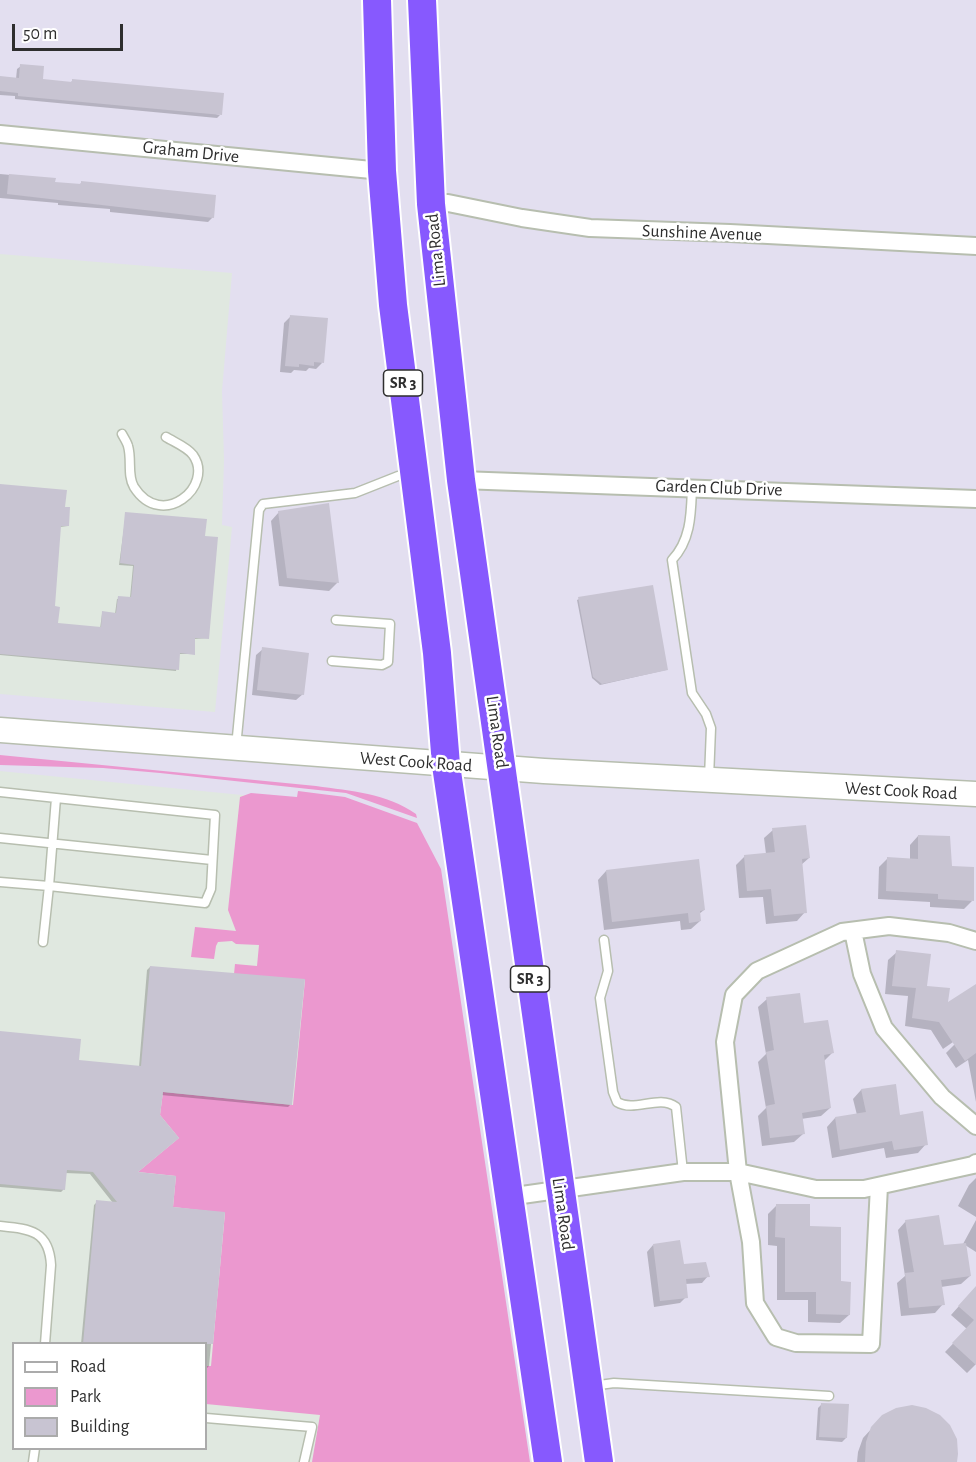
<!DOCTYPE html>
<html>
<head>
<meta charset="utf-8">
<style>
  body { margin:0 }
  #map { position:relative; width:976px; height:1462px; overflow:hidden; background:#e3dff0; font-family:"Alegreya Sans",sans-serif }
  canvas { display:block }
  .legend { position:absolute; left:12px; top:1342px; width:195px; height:108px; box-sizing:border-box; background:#fff; border:2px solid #ababab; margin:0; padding:8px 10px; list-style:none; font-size:18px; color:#2e2e2e }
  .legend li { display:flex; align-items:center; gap:12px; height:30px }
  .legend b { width:30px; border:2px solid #ababab }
  .scale { position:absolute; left:12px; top:24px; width:111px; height:27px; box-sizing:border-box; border:3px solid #2e2e2e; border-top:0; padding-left:8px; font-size:18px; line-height:21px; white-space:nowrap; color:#2e2e2e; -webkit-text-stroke:4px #fff; paint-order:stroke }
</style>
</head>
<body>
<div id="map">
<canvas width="976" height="1462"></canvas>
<ul class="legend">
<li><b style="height:8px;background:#fff"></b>Road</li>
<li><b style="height:16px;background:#eb98cf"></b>Park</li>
<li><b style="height:16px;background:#c8c4d2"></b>Building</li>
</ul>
<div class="scale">50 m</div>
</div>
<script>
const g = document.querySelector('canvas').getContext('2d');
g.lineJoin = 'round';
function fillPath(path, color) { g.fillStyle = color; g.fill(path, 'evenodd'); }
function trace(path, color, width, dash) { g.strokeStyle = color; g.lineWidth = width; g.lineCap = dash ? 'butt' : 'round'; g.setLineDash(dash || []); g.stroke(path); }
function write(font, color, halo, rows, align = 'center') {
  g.font = font + ' "Alegreya Sans",sans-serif'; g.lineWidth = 5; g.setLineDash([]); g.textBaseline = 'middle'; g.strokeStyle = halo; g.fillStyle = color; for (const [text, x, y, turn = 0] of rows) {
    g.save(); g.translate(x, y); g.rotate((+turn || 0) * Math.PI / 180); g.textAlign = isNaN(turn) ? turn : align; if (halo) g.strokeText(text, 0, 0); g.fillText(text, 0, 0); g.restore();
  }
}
fillPath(new Path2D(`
  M0 254 232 273 222 391 224 460 222 525 232 527 215 712 0 694Z
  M0 771 343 805 515 1462H0ZM14 1344H206V1448H14Z`), '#e0e8e0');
fillPath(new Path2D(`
  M0 755 316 786C351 791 386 793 416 814L417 818 346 793 160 773 103 768 0 765Z
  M298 791 345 797 417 823 441 869 530 1462H312L320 1415 206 1404V1366H211L225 1213 173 1207 176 1176 138 1172 179 1138 160 1115 163 1092 293 1105 305 980 234 974 235 964 257 966 259 945 236 944 232 941 218 942 216 946 214 959 191 957 195 927 236 931 228 910 240 797 251 793 297 797Z`), '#eb98cf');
fillPath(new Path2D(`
  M21 66 42 81 70 83 73 80 220 115 217 118 15 99V96L0 95V77L16 79 17 69Z
  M0 174 54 179V183L79 185 82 182 213 217 208 222 110 212V209L58 205V203L0 198Z
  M290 317 322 363 316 369 309 368 306 371 294 370 291 373 280 372 284 323Z
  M0 485 64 508 68 526 60 527 53 608 57 625 100 629 102 614 103 612 115 614 117 599 130 598 133 566 119 565 126 513 203 537 208 638 194 639 193 654H179L176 671 0 655Z
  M279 512 338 582 329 591 279 586 271 521Z
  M579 599 666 670 600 685 592 678 577 600Z
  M263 649 303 694 296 700 252 695 256 655Z
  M773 830 809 858 801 865 805 912 797 921 766 924 763 897 739 898 736 865 745 856 766 854 764 838Z
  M918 836 951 868 972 901 964 909 930 907V902L878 899 879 867 887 859 910 860V845Z
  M606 871 704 910 699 914 700 921 691 929 681 930 680 921 604 930 598 880Z
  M897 952 925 988 946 1005 976 986V1026L943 1049 931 1030 905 1026 908 996 885 994 888 960Z
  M150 967 291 1104 288 1107 161 1095 135 1174 171 1209 223 1214 209 1366 206 1369V1344H81L94 1205 97 1202 113 1203 90 1174 65 1173 64 1189 61 1192 0 1187V1033L77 1062 139 1067 147 970Z
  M767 999 803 1025 832 1053 823 1062 830 1108 821 1116 801 1119 803 1134 794 1142 762 1146 758 1116 766 1108 758 1062 766 1054 758 1007Z
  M976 1040V1102L968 1060 956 1068 946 1053 954 1045Z
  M895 1086 899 1116 926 1144 918 1153 886 1158 884 1148 832 1158 827 1127 835 1118 857 1115 853 1099 861 1090Z
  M976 1178V1217L958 1206 969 1185Z
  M776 1206 809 1227 839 1283 849 1315 840 1323 808 1322V1300H777V1246L768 1245V1214Z
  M976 1220V1252L965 1245 970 1276 961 1284 941 1287 943 1304 935 1313 901 1316 897 1283 905 1276 898 1230 906 1221 943 1247 963 1244Z
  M653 1245 682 1266 708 1276 702 1283 685 1284 686 1297 680 1303 654 1307 647 1252Z
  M976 1287V1364L967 1373 945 1352 967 1329 951 1315Z
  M822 1404 846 1438 842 1442 816 1440 818 1408Z
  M874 1426 955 1462H857L858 1452 863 1438Z`), '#0003');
fillPath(new Path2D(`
  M20 64 44 66 43 79 72 82V79L224 93 222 115 18 96V93L0 91V76L19 78Z
  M9 174 56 178 55 182 81 184V181L216 195 214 218 7 194Z
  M290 315 328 318 324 363 314 362V366L299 364V367L285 366Z
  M0 484 67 490 65 507H70L69 526H61L55 606 60 607 58 623 101 627 102 611 116 613 118 596 131 597 134 565 120 563 125 512 207 519 205 536 218 537 209 639 195 638V655L180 653 179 670 0 654Z
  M329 503 339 583 287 578 278 511Z
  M653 585 668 670 602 684 593 677 578 597Z
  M262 647 309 653 304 695 257 690Z
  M806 825 810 858 802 859 807 913 774 916 771 889 747 891 744 855 775 852 772 828Z
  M918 835 950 836 952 866 974 867V901L938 899V894L886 891 887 857 918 859Z
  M699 859 705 910 700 911 701 921 689 923 688 913 612 922 606 870Z
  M896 950 931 954 927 986 950 988 948 1002 976 984V1053L965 1061 939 1022 912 1018 916 988 892 986Z
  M150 966 305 979 292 1105 163 1092 160 1115 179 1138 138 1172 176 1176 173 1207 225 1212 213 1344H83L96 1200 117 1202 93 1172 67 1170 65 1190 0 1184V1031L81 1039 79 1060 141 1066Z
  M800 993 804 1023 828 1020 834 1053 824 1055 831 1108 802 1113 805 1134 770 1138 766 1106 775 1104 766 1052 774 1050 766 997Z
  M896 1084 900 1115 923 1111 928 1145 894 1150 892 1141 840 1150 835 1117 866 1112 861 1089Z
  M776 1204H810V1226L841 1227V1281L851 1282 850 1315 816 1314V1292H785V1238L775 1237Z
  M939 1215 944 1245 966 1243 971 1276 941 1280 945 1305 909 1308 905 1273 914 1272 905 1220Z
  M680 1240 684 1264 706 1262 710 1277 686 1279 688 1298 660 1301 653 1244Z
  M976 1286V1365L952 1343 974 1320 958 1306Z
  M821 1403 849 1404 847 1438 819 1437Z
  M912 1405 926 1408 940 1415 950 1425 957 1439 958 1454 957 1462H865L866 1442 871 1427 882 1415 896 1408Z`), '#c8c4d2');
const service = new Path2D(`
  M122 434C124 438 127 442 128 446 132 459 127 476 134 487 162 531 215 486 193 455 187 447 174 442 166 437
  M692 488C691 514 691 540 672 560L692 693 706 714 711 728 709 778
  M332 661 382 665 388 662 390 624 336 620
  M236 747 259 510 263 504 355 493 398 476 409 475
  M0 792 215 815 211 889 205 903 49 886 43 942
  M0 838 212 860
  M0 882 49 886 56 798
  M604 940 608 971 600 998 613 1092 617 1102C635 1113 658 1094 676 1107L683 1172
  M0 1226C29 1229 49 1230 51 1265L45 1344
  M592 1386 614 1383 829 1396
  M206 1418 312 1427 304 1462
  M33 1462 35 1448`);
const minor = new Path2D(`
  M0 134 382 171
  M431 204 448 203 522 218 590 228 730 233 976 246
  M461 480 976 499
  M853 931 862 974 884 1028 942 1097 976 1126
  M879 1186 871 1344 796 1343 776 1337 755 1303 751 1242 738 1172 725 1042 734 995 757 971 842 932 889 926 949 933 976 941
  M508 1197 683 1172H738L816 1189H864L973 1165 976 1163`);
const secondary = new Path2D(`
  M0 730 544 771 976 794`);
const trunk = new Path2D(`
  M377 0 382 171 393 305 437 653 446 765 548 1462
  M422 0 431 204 461 480 599 1462`);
trace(service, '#b7beaf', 11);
trace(minor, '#b7beaf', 20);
trace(secondary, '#b7beaf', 27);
trace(trunk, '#fff', 32);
trace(service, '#fff', 8);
trace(minor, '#fff', 16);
trace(secondary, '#fff', 24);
trace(trunk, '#8759fe', 28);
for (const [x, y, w] of [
  [403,383,39],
  [530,979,39]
]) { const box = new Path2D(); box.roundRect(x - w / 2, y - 13, w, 26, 4.5); g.fillStyle = '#fff'; g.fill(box); trace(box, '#2e2e2e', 1.5); }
write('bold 16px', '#2e2e2e', null, [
  ["SR 3",403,383],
  ["SR 3",530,979]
]);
write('18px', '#2e2e2e', '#fff', [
  ["Graham Drive",191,152,6],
  ["Sunshine Avenue",702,233,2],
  ["Lima Road",436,250,-96],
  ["Garden Club Drive",719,488,2],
  ["Lima Road",497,732,82],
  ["West Cook Road",416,762,4],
  ["West Cook Road",901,791,3],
  ["Lima Road",563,1214,82]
]);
</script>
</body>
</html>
